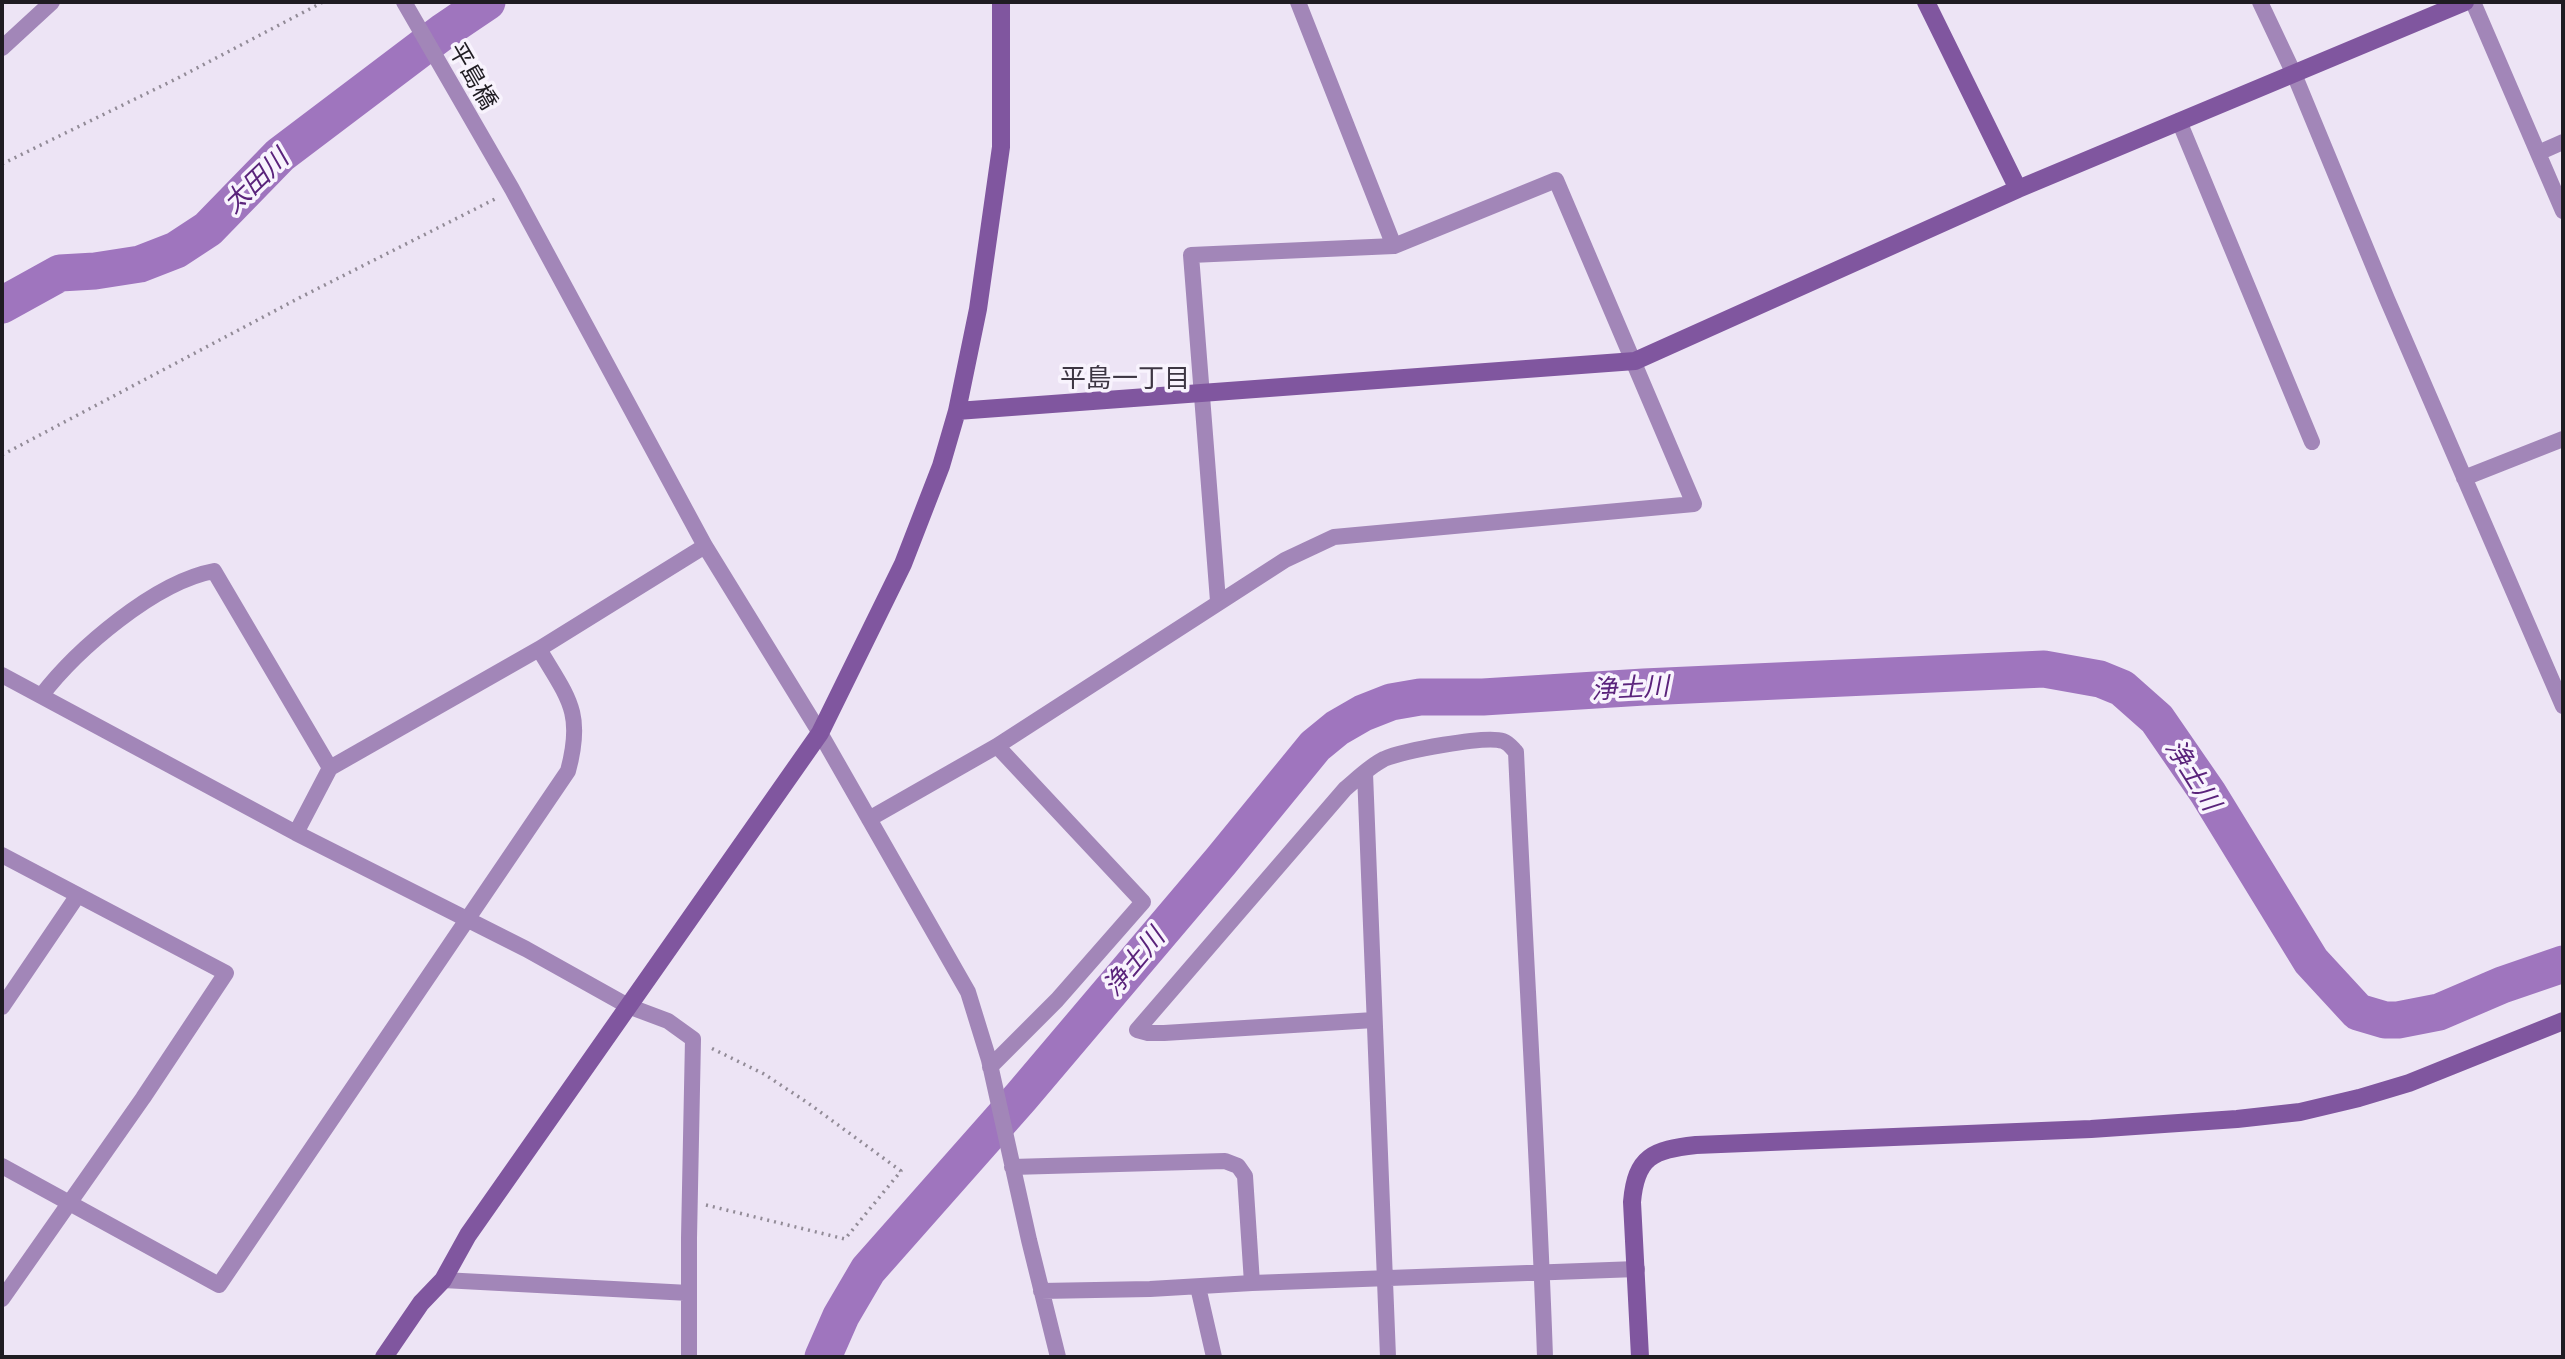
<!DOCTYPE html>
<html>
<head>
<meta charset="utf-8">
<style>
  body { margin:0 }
  #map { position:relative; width:2565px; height:1359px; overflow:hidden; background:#ede4f5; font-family:"Exo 2",sans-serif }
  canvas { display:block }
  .frame { position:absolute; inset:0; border:4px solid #1f1c22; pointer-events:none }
</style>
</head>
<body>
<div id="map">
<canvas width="2565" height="1359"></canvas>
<div class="frame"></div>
</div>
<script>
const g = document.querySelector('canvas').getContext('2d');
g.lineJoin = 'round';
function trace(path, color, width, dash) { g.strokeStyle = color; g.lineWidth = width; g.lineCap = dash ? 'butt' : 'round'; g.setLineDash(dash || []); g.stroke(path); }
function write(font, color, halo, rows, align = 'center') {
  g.font = font + ' "Exo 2","Noto Sans JP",sans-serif'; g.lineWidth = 7; g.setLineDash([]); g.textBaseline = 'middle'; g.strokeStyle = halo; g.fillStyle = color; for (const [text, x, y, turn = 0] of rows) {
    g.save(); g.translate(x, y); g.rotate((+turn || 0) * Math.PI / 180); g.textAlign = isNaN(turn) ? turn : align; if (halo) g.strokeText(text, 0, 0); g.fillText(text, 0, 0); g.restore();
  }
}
trace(new Path2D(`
  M2 305 60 273 95 271 140 264 176 250 208 229 280 155 444 31 487 2
  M823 1357 841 1316 868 1270 1021 1097 1221 861 1315 746 1337 728 1363 713 1391 702 1420 697H1483L1644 687 2044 669 2100 679 2122 688 2157 719 2208 793 2311 961 2358 1012 2385 1020H2398L2439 1012 2502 985 2563 964`), '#9f75be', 37);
trace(new Path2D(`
  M2 164 176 79 323 2
  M2 455 301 297 497 198
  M706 1205 845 1239 901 1171 808 1103 764 1074 711 1048`), '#928b97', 3.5, [2, 5]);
trace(new Path2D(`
  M404 2 512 189 705 546 820 733 968 992 989 1060 1029 1240 1058 1357
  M1298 2 1394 246
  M2260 2 2294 74 2387 299 2563 706
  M2473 2 2563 211
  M2 48 52 2
  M2179 121 2312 442
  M2538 153 2563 142
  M2464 478 2563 439
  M2 675 296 833 526 949 628 1006 668 1021 693 1039 689 1238V1357
  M41 696C77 649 155 582 214 571L330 768
  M1365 773 1388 1357
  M869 819 997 746 1285 560 1334 537 1694 504 1556 180 1394 246 1191 255 1218 601
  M296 833 330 768 539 649 705 546
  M2 855 226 973 143 1098 2 1299
  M2 1007 78 895
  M1374 1020 1164 1033H1148L1137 1030 1345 789C1357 779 1370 766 1384 759 1403 751 1485 735 1503 741 1509 743 1512 748 1516 752 1525 953 1538 1155 1545 1357
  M990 1067 1057 1000 1143 902 997 746
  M2 1166 219 1285 568 771C584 712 568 698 539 649
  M1012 1167 1225 1161 1238 1166 1245 1176 1252 1283
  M443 1280 689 1293
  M1198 1287 1214 1357
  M1041 1291 1150 1289 1252 1283 1637 1269`), '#a286b8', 16);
trace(new Path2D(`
  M1926 2 2018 189
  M957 411 1635 361 2018 189 2465 2
  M384 1357 421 1303 443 1280 468 1235 820 733 903 564 941 466 957 411 978 309 1001 147V2
  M1640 1357 1632 1202C1636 1156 1653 1150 1696 1145L2091 1129 2237 1119 2300 1112 2359 1098 2409 1083 2563 1021`), '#80569f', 18);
write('24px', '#1f1c22', '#f8f3fd', [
  ["平島橋",473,76,60]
]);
write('italic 26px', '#5a237b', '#f8f3fd', [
  ["太田川",256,181,-44],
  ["浄土川",1630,688,-3],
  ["浄土川",2193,775,58],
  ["浄土川",1134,962,-50]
]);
write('26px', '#3d3643', '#f8f3fd', [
  ["平島一丁目",1125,378]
]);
</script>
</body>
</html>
